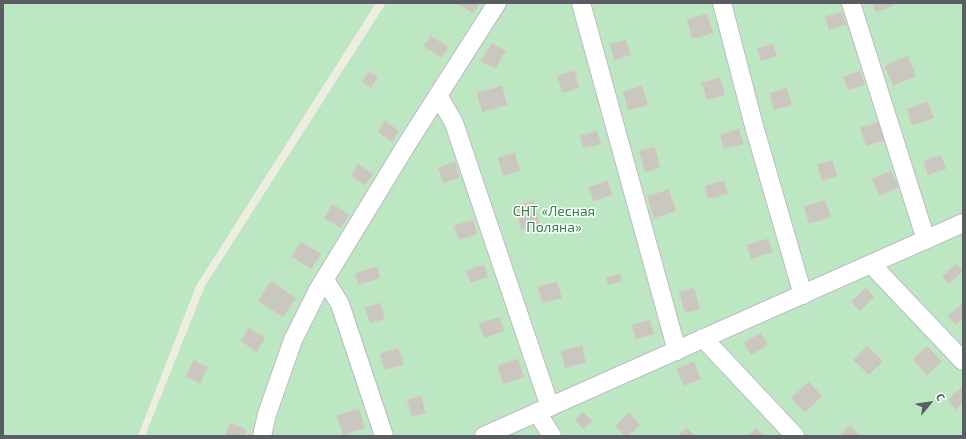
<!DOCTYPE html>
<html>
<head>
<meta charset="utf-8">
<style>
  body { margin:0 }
  #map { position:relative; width:966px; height:439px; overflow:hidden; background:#eeede2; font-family:"Exo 2",sans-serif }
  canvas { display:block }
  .frame { position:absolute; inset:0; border:4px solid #5a5d64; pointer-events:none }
  .north { position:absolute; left:910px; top:383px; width:40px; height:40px; -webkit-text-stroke:3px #fff; paint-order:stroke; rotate:61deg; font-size:11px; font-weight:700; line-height:16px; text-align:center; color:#5a5d64 }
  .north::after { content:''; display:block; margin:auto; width:14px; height:18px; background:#5a5d64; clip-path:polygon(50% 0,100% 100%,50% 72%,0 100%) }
</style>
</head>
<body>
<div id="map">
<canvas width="966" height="439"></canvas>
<div class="frame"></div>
<div class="north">С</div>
</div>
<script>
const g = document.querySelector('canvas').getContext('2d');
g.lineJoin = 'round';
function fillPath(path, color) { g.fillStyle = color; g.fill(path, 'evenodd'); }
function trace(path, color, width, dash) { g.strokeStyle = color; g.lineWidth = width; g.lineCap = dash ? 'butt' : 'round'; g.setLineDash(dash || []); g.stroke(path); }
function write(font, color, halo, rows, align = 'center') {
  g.font = font + ' "Exo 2",sans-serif'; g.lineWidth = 3; g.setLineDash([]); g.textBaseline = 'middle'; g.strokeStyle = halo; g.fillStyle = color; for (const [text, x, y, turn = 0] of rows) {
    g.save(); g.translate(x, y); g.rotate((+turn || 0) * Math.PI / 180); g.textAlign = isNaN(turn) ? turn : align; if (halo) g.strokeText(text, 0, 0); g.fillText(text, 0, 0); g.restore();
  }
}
fillPath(new Path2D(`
  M3 3H376L196 286 138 436H3Z
  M386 3H963V436H145L205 286Z`), '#bde7c3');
const building = new Path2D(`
  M457 3H480L473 13Z
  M873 3H893L894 6 876 12Z
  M842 12 846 24 829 30 825 17Z
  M707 14 713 33 692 39 687 20Z
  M431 36 448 47 441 58 424 46Z
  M626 40 631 55 614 60 610 44Z
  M492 43 506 51 495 69 481 61Z
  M773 44 777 56 761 61 757 49Z
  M908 56 916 76 893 86 885 66Z
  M369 71 378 77 371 88 362 82Z
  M575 71 579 88 562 93 557 76Z
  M860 71 865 85 848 90 843 77Z
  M720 78 725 95 707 100 702 83Z
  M502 86 507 105 482 112 477 93Z
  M642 86 648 105 628 110 623 92Z
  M787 88 792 105 774 110 769 94Z
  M928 102 934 118 912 125 907 109Z
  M385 121 399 131 392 142 378 132Z
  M879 122 885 140 866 146 860 128Z
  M739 129 744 144 724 149 720 135Z
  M597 131 601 144 583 148 580 136Z
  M655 147 660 168 645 172 639 151Z
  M515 153 520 171 503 176 498 158Z
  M941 155 946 169 928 175 924 161Z
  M832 160 837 176 822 181 817 165Z
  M455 162 460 177 443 183 438 168Z
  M358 164 373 174 365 185 351 176Z
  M891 171 899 187 879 196 872 179Z
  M608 181 612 195 593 201 589 187Z
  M724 181 728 194 708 199 705 186Z
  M669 190 676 211 654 218 647 196Z
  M825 200 831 217 809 224 804 207Z
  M534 201 540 225 521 230 515 206Z
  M333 204 349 215 341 228 324 218Z
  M473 220 477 234 459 240 454 226Z
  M768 239 773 252 751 259 747 245Z
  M301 242 321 254 311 269 292 257Z
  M956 264 963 271 949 284 942 277Z
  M484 265 488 277 470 283 466 271Z
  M377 267 380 278 359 285 355 274Z
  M620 274 622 281 608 285 606 278Z
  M271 281 296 298 283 317 258 301Z
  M557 282 562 298 542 303 538 287Z
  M694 288 700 309 685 313 679 292Z
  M866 288 874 297 860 311 851 302Z
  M380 303 385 319 370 323 365 308Z
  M962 304 963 305V319L956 325 948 316Z
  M499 317 504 331 484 338 479 324Z
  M650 320 654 334 636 339 632 325Z
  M249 328 265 338 257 352 241 341Z
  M761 333 768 345 751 355 744 343Z
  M582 346 586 362 565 368 561 351Z
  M867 346 883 361 869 375 853 360Z
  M927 346 942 362 927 375 913 360Z
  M398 348 404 364 385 370 380 354Z
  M518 359 524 377 503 384 497 366Z
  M194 360 208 367 200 384 186 376Z
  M694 362 701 379 684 386 676 369Z
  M809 382 822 396 805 413 791 398Z
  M961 388 963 390V403L956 410 948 400Z
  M421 396 426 413 412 417 407 400Z
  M359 409 365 428 343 435 337 416Z
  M583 412 592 421 583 429 575 420Z
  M629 413 640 425 628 436H625L615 426Z
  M231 423 247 430 244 436H225Z
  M850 425 860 436H839Z
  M687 428 695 436H678Z
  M756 428 764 436H748Z`);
fillPath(building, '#c9c7bf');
trace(building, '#d3d0c0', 1);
const minor = new Path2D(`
  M581 3 677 351
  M722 3 754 126 803 295
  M851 3 926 240
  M438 95 454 123 550 407
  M871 264 963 361
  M325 280 340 304 384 436
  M703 338 795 436
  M537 412 552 436
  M262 436 267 414 293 340 318 290 407 144 497 3
  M484 436 963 223`);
trace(minor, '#babbc2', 20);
trace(minor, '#fff', 18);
write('14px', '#308540', '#fff', [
  ["СНТ «Лесная",554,211],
  ["Поляна»",554,227]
]);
</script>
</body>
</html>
